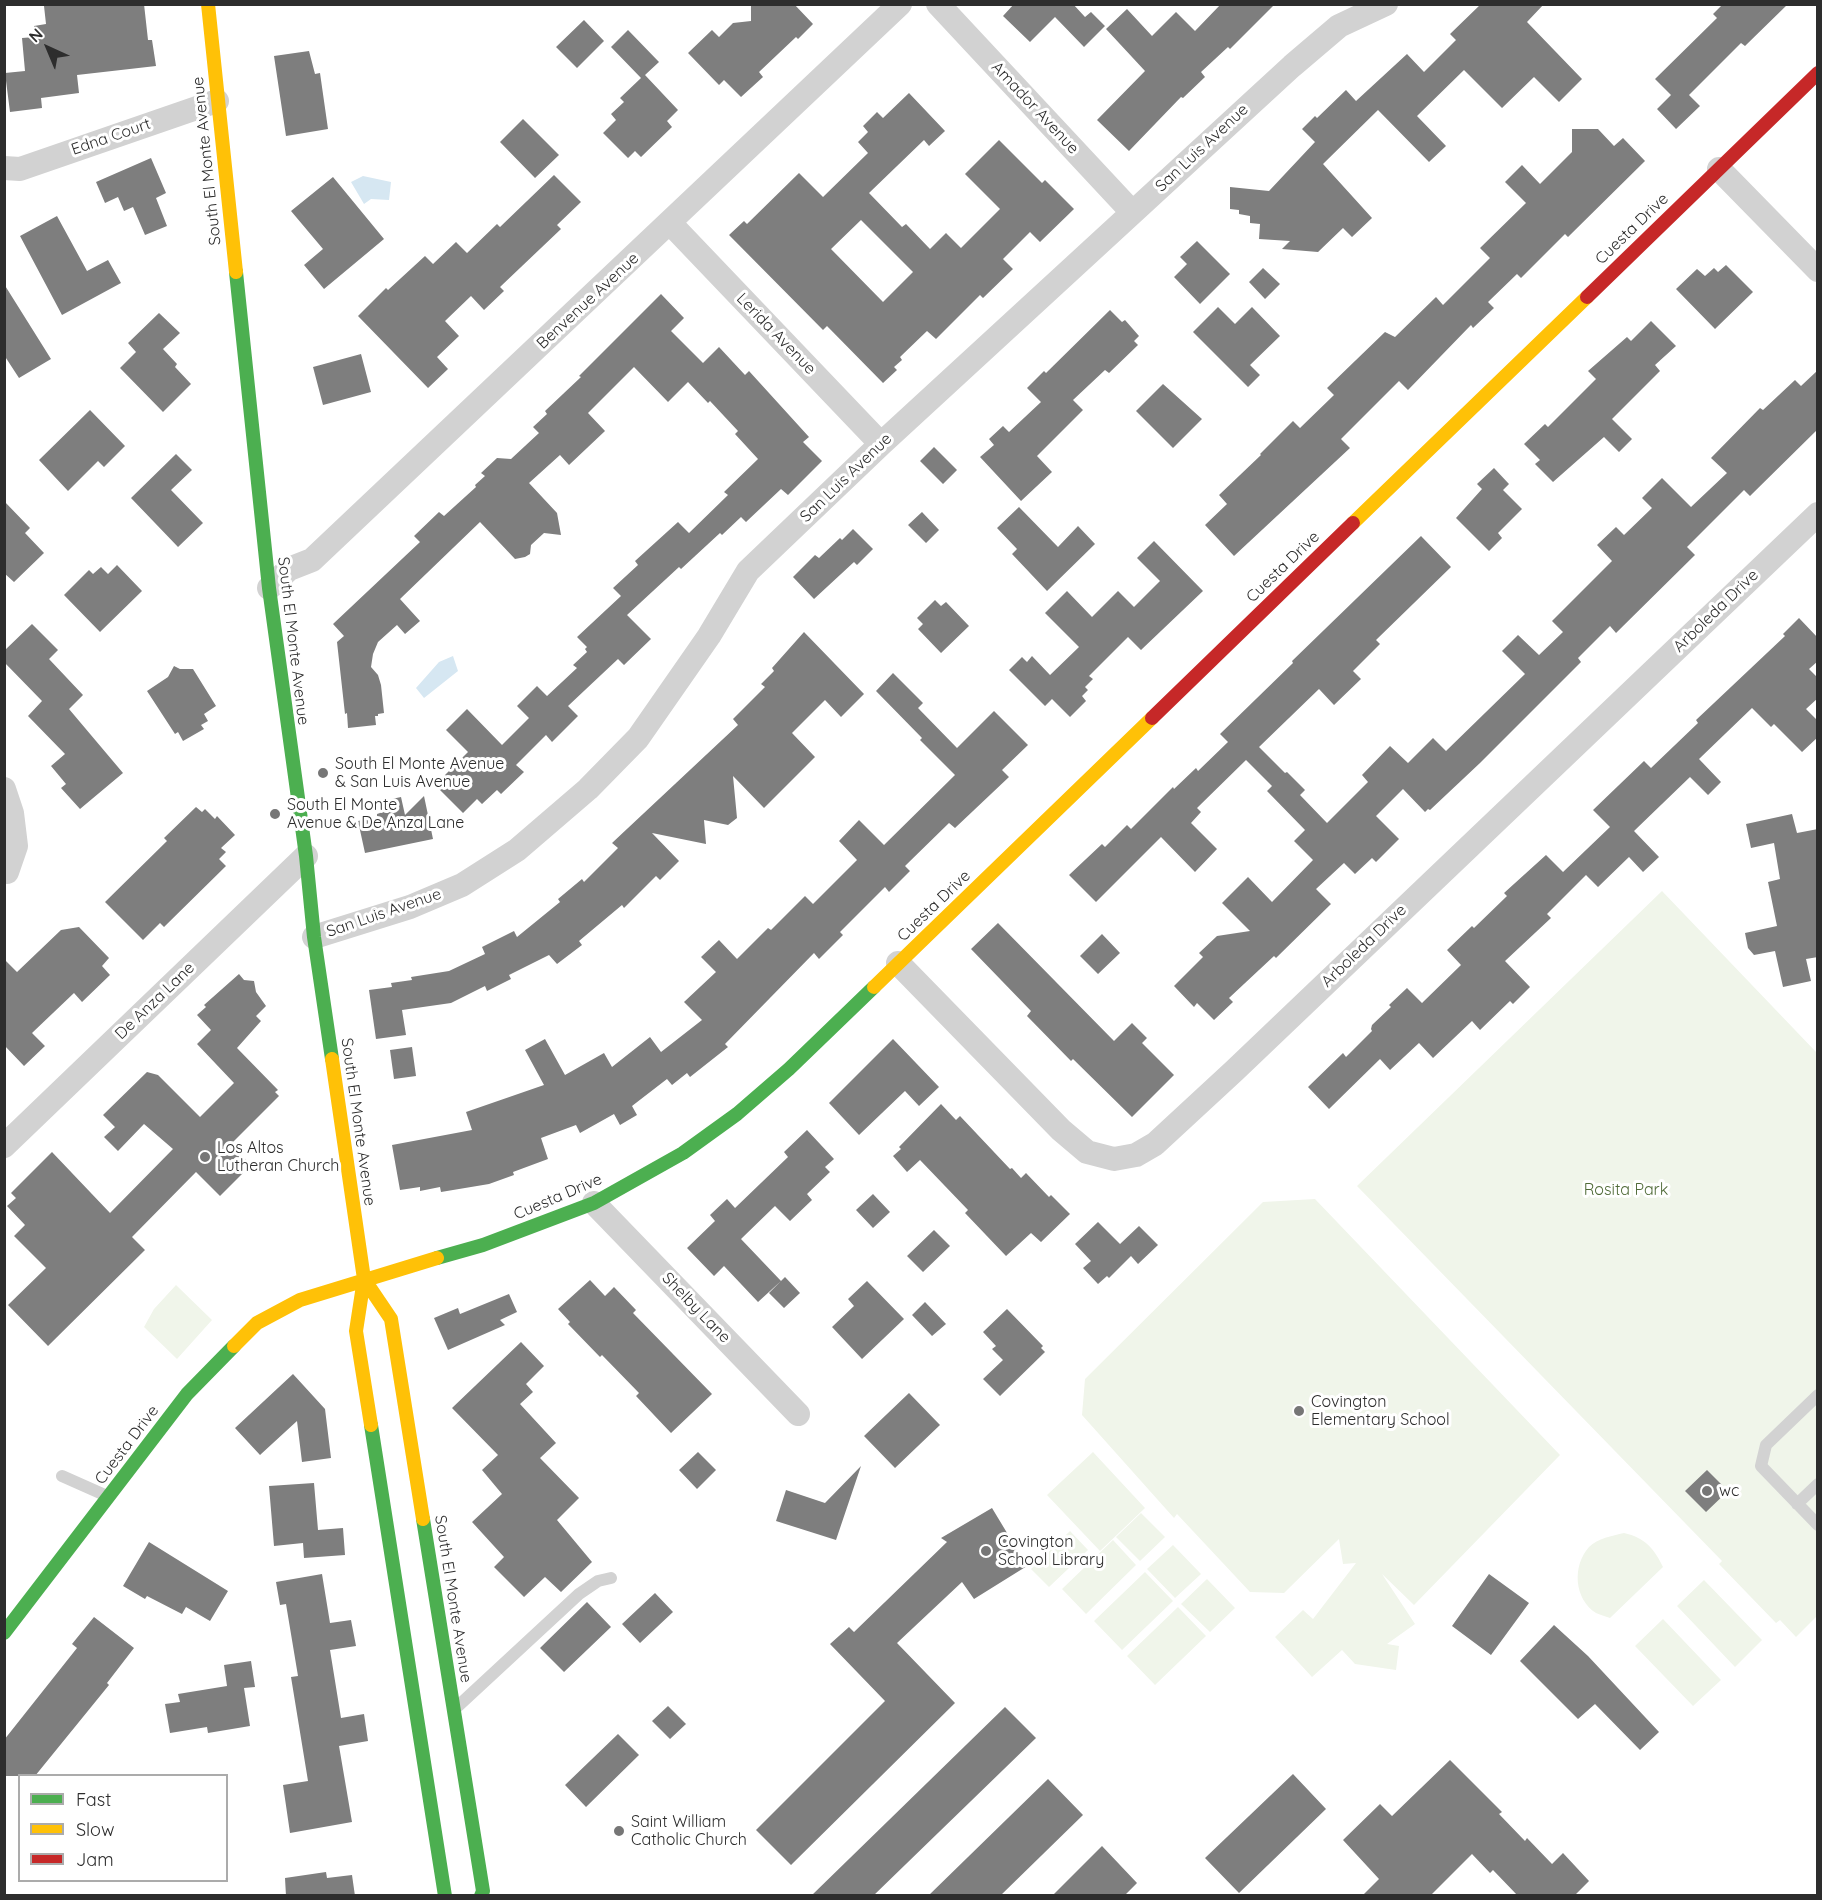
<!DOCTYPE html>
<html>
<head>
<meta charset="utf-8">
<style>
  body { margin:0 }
  #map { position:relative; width:1822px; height:1900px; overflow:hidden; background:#fff; font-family:Quicksand,sans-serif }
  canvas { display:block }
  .frame { position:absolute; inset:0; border:6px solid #2d2d2d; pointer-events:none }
  .legend { position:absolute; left:18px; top:1774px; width:210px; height:108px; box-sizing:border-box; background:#fff; border:2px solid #ababab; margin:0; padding:8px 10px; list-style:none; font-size:18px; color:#2d2d2d }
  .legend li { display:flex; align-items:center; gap:12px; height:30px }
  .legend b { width:30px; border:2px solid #ababab }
  .north { position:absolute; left:18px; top:18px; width:60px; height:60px; -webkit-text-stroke:4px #fff; paint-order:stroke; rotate:316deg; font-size:16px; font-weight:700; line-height:24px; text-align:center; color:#2d2d2d }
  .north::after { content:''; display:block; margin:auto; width:21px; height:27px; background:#2d2d2d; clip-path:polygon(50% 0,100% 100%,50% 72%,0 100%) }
</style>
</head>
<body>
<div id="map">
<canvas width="1822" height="1900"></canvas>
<div class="frame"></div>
<ul class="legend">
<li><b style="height:8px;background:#4caf50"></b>Fast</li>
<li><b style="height:8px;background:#ffc107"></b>Slow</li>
<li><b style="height:8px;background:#c62828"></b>Jam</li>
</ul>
<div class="north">N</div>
</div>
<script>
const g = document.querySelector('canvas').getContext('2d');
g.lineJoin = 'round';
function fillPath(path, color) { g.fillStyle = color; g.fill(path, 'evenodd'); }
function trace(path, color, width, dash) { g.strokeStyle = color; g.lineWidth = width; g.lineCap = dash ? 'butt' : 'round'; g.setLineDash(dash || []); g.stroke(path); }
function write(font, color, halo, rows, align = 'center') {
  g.font = font + ' Quicksand,sans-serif'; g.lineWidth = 6; g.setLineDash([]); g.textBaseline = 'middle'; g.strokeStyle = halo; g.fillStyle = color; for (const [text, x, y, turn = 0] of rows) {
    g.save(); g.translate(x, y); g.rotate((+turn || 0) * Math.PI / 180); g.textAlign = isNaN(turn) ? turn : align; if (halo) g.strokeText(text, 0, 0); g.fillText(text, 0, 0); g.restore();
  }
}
fillPath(new Path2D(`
  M1662 891 1817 1053V1616L1796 1637 1780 1620 1776 1623 1719 1564 1722 1561 1357 1186Z
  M1315 1199 1560 1455 1414 1605 1382 1574 1415 1624 1387 1644 1399 1646 1396 1670 1355 1664 1342 1650 1312 1677 1275 1637 1303 1610 1313 1619 1356 1563 1343 1564 1339 1539 1284 1593 1250 1592 1177 1514 1174 1518 1082 1415 1085 1379 1263 1202Z
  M176 1285 212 1320 177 1359 144 1327 154 1309Z
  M1093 1452 1145 1508 1100 1551 1047 1495Z
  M1141 1513 1165 1537 1140 1561 1116 1537Z
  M1070 1531 1088 1550 1049 1587 1031 1569Z
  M1624 1533C1645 1538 1654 1548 1663 1567L1610 1618C1605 1616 1600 1615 1596 1613 1574 1599 1572 1566 1589 1547 1598 1538 1612 1536 1624 1533Z
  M1113 1540 1136 1565 1086 1614 1062 1589Z
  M1173 1545 1201 1574 1175 1598 1147 1569Z
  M1145 1572 1173 1601 1122 1650 1094 1621Z
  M1207 1579 1235 1608 1210 1632 1181 1604Z
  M1704 1580 1762 1640 1735 1667 1677 1606Z
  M1178 1607 1206 1636 1155 1685 1127 1656Z
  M1663 1619 1721 1680 1693 1706 1635 1646Z`), '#f0f5ea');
fillPath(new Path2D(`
  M363 176 391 182 389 200 371 199 364 204 351 182Z
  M453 656 458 671 424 698 416 688 439 662Z`), '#d6e7f2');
fillPath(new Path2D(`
  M54 4H144L148 40H152L156 66 77 75 79 93 41 98 42 108 10 112 5 73 25 71 22 38 35 37 34 26 46 24 44 6Z
  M751 4H794L813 24 798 39 796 37 759 72 763 77 741 97 724 80 719 85 688 53 712 30 719 37 733 23 751 21Z
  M1014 4H1073L1085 17 1091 12 1105 26 1084 47 1055 17 1030 42 1003 16Z
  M1221 4H1275L1230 49 1228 47 1201 72 1205 77 1183 98 1181 97 1129 151 1097 120 1145 71 1106 29 1127 9 1152 36 1176 12 1195 31Z
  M1481 4H1544L1527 22 1582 79 1559 102 1534 77 1502 108 1464 70 1417 116 1446 146 1429 162 1378 110 1323 164 1372 218 1352 237 1343 228 1318 252 1282 249 1290 241 1259 239 1260 224 1250 223V216L1239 214V210L1230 209V187L1269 191 1315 142 1302 129 1315 116 1317 118 1346 90 1356 101 1407 54 1424 72 1456 40 1450 34Z
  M1723 4H1788L1745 46 1741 43 1689 95 1700 106 1676 129 1657 109 1671 95 1655 79 1717 18 1713 14Z
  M584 20 604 41 577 68 556 47Z
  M628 30 659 62 645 75 678 110 667 121 672 127 641 157 635 151 628 158 603 133 616 120 611 114 624 102 620 98 641 78 611 47Z
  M309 51 315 74 320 73 328 129 286 136 274 56Z
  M909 93 945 131 929 146 924 140 869 193 902 227 906 224 930 249 946 233 961 248 1000 209 965 174 999 140 1042 183 1045 180 1074 209 1040 242 1030 232 1003 259 1013 269 983 298 980 295 936 339 927 331 900 357 902 360 894 367 897 370 883 383 827 326 823 330 729 235 744 221 747 224 799 173 823 197 868 153 858 142 868 132 863 126 877 112 883 118ZM861 220 913 272 883 302 831 249Z
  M523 119 559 155 535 178 500 142Z
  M1572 129H1598L1614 146 1623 138 1645 161 1568 237 1565 234 1521 278 1517 274 1488 302 1494 308 1473 328 1471 325 1408 390 1399 381 1341 439 1350 448 1234 556 1205 525 1227 504 1219 495 1261 455 1260 454 1293 421 1300 428 1334 395 1327 388 1385 332 1395 337 1436 297 1443 305 1490 258 1480 248 1526 203 1505 182 1522 165 1540 184 1572 152Z
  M151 158 166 193 156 198 167 226 145 235 133 207 124 211 118 197 105 203 96 182Z
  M554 175 581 202 557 225 561 229 500 287 504 291 484 310 471 296 445 321 459 336 437 357 448 369 428 388 358 316 386 288 388 290 425 256 433 264 456 242 467 253 497 224 500 227Z
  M333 177 384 239 324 289 304 265 323 249 291 211Z
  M57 216 87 271 108 260 121 283 62 315 20 236Z
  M1197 241 1230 274 1200 304 1174 277 1187 264 1180 257Z
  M1726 265 1753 292 1715 329 1676 289 1697 269 1705 276 1714 268 1718 272Z
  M1263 268 1280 284 1265 299 1249 282Z
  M4 284 51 359 19 378 4 355Z
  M661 294 684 318 671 331 703 363 719 347 745 375 749 371 809 437 803 442 822 461 788 495 781 489 746 522 741 517 722 535 720 533 681 569 679 567 627 615 651 639 624 665 618 659 568 706 578 716 552 742 546 735 516 765 524 772 501 794 497 790 482 804 477 799 463 813 435 785 468 752 446 730 467 709 502 745 529 718 517 706 537 686 547 696 577 668 573 665 587 652 585 649 587 647 577 637 621 596 613 588 638 565 635 561 678 522 689 533 728 495 724 492 758 459 735 434 738 431 710 401 708 403 688 382 668 402 634 367 588 413 605 431 569 465 560 455 529 483 557 513 561 535 544 533 531 545 530 554 525 557 515 559 480 522 400 599 420 621 405 634 397 625 378 642 373 654 371 667 378 675 381 685 384 713 378 714V716H375L376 725 348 728 347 713 345 714 337 642 344 636 333 624 420 542 414 536 439 512 444 516 476 487 475 485 485 476 481 473 497 458 511 459 539 433 533 427 547 414 545 411 581 377 579 376Z
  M1218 307 1235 324 1252 307 1280 336 1250 365 1260 375 1248 387 1193 332Z
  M1110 310 1122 322 1125 320 1139 336 1134 341 1138 345 1109 373 1105 370 1073 400 1083 410 1037 456 1052 472 1021 501 980 457 994 445 989 439 1003 426 1009 432 1041 402 1027 388 1044 371 1046 373Z
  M159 313 180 333 163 349 177 364 175 367 191 384 163 412 120 368 136 352 128 343Z
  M1651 321 1676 346 1655 365 1660 371 1612 419 1632 439 1619 452 1604 437 1553 482 1535 464 1540 460 1524 444 1545 424 1548 427 1596 379 1588 371 1627 337 1631 341Z
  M361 354 371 392 323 405 313 367Z
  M1818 370V429L1750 496 1744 490 1687 547 1695 555 1616 633 1610 626 1578 658 1581 662 1480 763 1430 810 1428 809 1425 812 1403 789 1376 816 1399 839 1376 862 1372 858 1355 874 1344 863 1316 889 1331 904 1276 958 1274 956 1229 998 1233 1002 1214 1020 1197 1003 1194 1007 1174 986 1203 957 1199 953 1217 936 1250 931 1222 903 1248 877 1272 902 1313 860 1294 841 1305 830 1267 791 1272 786 1246 760 1197 808 1201 812 1191 823 1217 849 1195 872 1161 837 1096 902 1069 875 1102 844 1105 847 1127 825 1131 829 1173 787 1174 789 1196 768 1198 771 1228 742 1220 734 1293 663 1292 661 1421 536 1451 567 1376 640 1380 644 1353 671 1361 679 1334 705 1319 689 1259 747 1285 773 1287 772 1305 790 1300 795 1327 823 1368 782 1362 775 1390 746 1408 763 1433 738 1446 751 1525 674 1502 651 1518 635 1539 655 1563 632 1552 621 1612 561 1597 545 1616 527 1624 535 1652 508 1642 498 1662 478 1691 507 1727 473 1711 458 1760 408 1763 410 1795 380 1801 386Z
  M1163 384 1202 419 1173 448 1136 411Z
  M90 410 125 446 104 467 98 461 68 491 39 460Z
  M934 447 957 470 943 484 920 461Z
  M176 454 192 470 171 490 203 523 178 547 131 498Z
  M1494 468 1509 484 1503 490 1522 509 1498 533 1502 538 1489 551 1456 518 1482 489 1477 484Z
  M4 501 30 528 25 533 44 553 14 582 4 573Z
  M1019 507 1058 547 1078 526 1095 544 1047 591 1012 554 1017 549 997 528Z
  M922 512 939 530 926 543 908 525Z
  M853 529 873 549 857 565 854 562 814 599 793 577 815 555 819 558 840 538 842 540Z
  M1154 541 1203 591 1141 650 1128 637 1089 676 1093 679 1085 687 1088 690 1082 696 1086 701 1070 717 1052 699 1045 706 1009 670 1022 657 1027 662 1032 656 1050 675 1079 647 1045 613 1067 591 1092 617 1118 591 1134 607 1160 581 1137 558Z
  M117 565 142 591 100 632 64 595 89 570 93 574 101 567 108 574Z
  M935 600 941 606 946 602 969 626 941 653 918 629 923 624 917 618Z
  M1799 618 1818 638V661L1809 669 1818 678V698L1806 709 1818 721V737L1802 752 1774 724 1771 727 1752 708 1699 759 1721 782 1708 795 1690 777 1634 831 1659 857 1643 872 1629 857 1598 887 1586 875 1547 914 1551 918 1505 961 1530 987 1513 1004 1510 1001 1480 1030 1472 1021 1433 1058 1419 1043 1390 1070 1380 1059 1329 1109 1308 1087 1343 1053 1346 1057 1372 1031 1371 1029 1372 1025 1391 1007 1389 1005 1407 988 1422 1003 1461 965 1447 950 1472 926 1474 928 1507 896 1504 893 1546 855 1563 872 1610 827 1593 810 1644 761 1651 768 1698 723 1696 720 1785 636 1783 634Z
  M32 624 58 650 49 659 83 695 69 709 123 773 80 809 61 788 66 784 51 766 65 754 28 716 42 701 4 662V651Z
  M804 632 864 694 841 717 825 700 792 733 815 757 764 808 733 776 737 818 728 825 704 820 706 844 652 833 679 861 660 880 656 876 624 908 622 905 579 941 582 945 557 964 549 955 509 975 511 979 487 991 485 986 451 1003 402 1010 406 1035 376 1039 369 990 392 987 391 983 412 980 411 977 449 971 485 954 482 947 514 931 517 937 560 902 558 899 582 879 584 882 618 848 612 843 738 725 733 719 765 687 761 684 774 671 772 668Z
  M174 666 180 669H193L216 706 204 714 208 721 201 725 204 729 183 741 178 732 175 734 147 691 168 677Z
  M893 673 923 703 918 708 957 748 994 711 1028 745 1002 770 1009 777 955 828 949 823 905 866 910 871 889 892 885 887 840 932 843 935 819 959 814 953 725 1044 728 1047 690 1077 687 1073 672 1085 667 1079 632 1106 637 1115 620 1125 614 1114 580 1133 576 1125 541 1138 548 1159 513 1172 514 1175 489 1184 441 1192 440 1187 420 1191V1187L400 1190 392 1145 472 1130 466 1112 544 1085 525 1050 545 1039 565 1075 604 1053 612 1067 650 1037 661 1052 702 1020 684 1002 716 972 701 957 719 940 737 959 768 928 771 930 805 896 813 904 857 860 839 841 859 820 884 845 955 775 920 740 922 738 876 691Z
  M424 796 433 839 365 853 358 821 377 817V814L380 813 378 802 401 797 405 815Z
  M196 807 202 812 205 809 215 819 217 816 235 835 221 848 226 852 219 859 226 866 164 927 160 923 143 940 105 902 167 841 164 838Z
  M1792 814 1797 833 1818 829V957L1806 959 1811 981 1783 987 1775 951 1754 955 1748 948 1745 933 1777 926 1768 882 1780 879 1774 843 1751 848 1746 824Z
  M998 923 1114 1041 1132 1023 1147 1038 1142 1043 1174 1075 1132 1117 1073 1059 1071 1061 1027 1016 1031 1011 971 949Z
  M79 927 109 958 102 966 110 975 82 1002 74 993 32 1033 45 1046 24 1066 4 1045V959L17 972 61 930Z
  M1102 934 1120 953 1098 974 1080 956Z
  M239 974 244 980 254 981 256 992 266 1006 256 1016 261 1021 237 1048 278 1090 275 1092 279 1096 231 1144 251 1165 220 1196 196 1172 132 1237 145 1250 48 1346 8 1305 46 1268 14 1236 25 1225 7 1206 16 1198 11 1193 52 1152 110 1213 173 1149 144 1124 118 1151 104 1137 115 1127 103 1115 147 1072 158 1075 200 1117 234 1083 197 1044 211 1030 197 1015 206 1007 204 1005Z
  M893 1039 939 1087 919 1106 905 1091 859 1135 829 1103Z
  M412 1047 416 1076 394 1079 390 1050Z
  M941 1104 956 1120 960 1116 1010 1169 1012 1168 1021 1178 1026 1173 1049 1197 1051 1195 1070 1214 1041 1242 1031 1233 1006 1256 965 1213 968 1210 920 1160 907 1172 893 1156 901 1149 899 1147Z
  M807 1130 834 1159 825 1167 830 1172 807 1194 812 1200 790 1221 775 1206 741 1239 781 1281 758 1302 724 1266 714 1276 687 1248 715 1221 710 1215 727 1199 735 1208 788 1157 784 1152Z
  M873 1194 890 1212 873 1228 856 1210Z
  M1098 1222 1120 1244 1139 1226 1158 1245 1138 1264 1131 1256 1109 1278 1107 1276 1098 1284 1083 1268 1091 1261 1075 1244Z
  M934 1230 950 1246 923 1272 907 1256Z
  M785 1277 800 1293 784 1308 769 1293Z
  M590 1280 605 1296 614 1287 636 1310 633 1313 712 1394 671 1433 636 1396 639 1393 602 1355 600 1357 568 1324 570 1322 558 1309Z
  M867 1281 904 1319 862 1359 832 1327 854 1306 848 1299Z
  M509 1294 517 1312 500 1320 505 1325 448 1350 434 1318 458 1308 460 1314Z
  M925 1302 946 1324 932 1336 912 1315Z
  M1007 1309 1043 1346 1041 1348 1045 1352 1000 1396 983 1379 1003 1360 992 1349 996 1346 983 1332Z
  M521 1342 544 1366 526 1384 533 1392 520 1404 556 1443 540 1458 579 1498 557 1520 592 1562 561 1592 545 1577 524 1597 494 1567 504 1557 472 1522 502 1494 482 1470 498 1455 452 1408Z
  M293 1374 325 1409 331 1458 302 1462 297 1421 260 1455 235 1428Z
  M909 1393 940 1425 895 1468 864 1436Z
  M698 1452 716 1470 697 1489 679 1470Z
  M861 1466 836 1540 776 1521 786 1490 825 1503Z
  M1707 1470 1728 1491 1706 1512 1685 1491Z
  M314 1483 318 1530 343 1528 345 1555 304 1558 303 1543 274 1546 269 1486Z
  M992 1508 1027 1566 974 1599 962 1582 897 1643 955 1703 791 1865 756 1830 885 1701 830 1644 849 1627 854 1632 947 1542 941 1538Z
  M149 1542 228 1591 210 1621 186 1607 182 1614 147 1596 145 1599 123 1586Z
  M322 1574 330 1623 351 1620 356 1646 330 1650 341 1718 364 1714 368 1741 339 1746 352 1822 290 1833 283 1785 308 1781 291 1677 298 1676 286 1604 280 1605 276 1582Z
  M1489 1574 1529 1603 1491 1655 1452 1626Z
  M655 1593 673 1612 640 1643 622 1624Z
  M587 1602 611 1627 564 1672 540 1648Z
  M94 1617 134 1648 107 1683 109 1685 35 1776H4V1740L77 1648 72 1644Z
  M1554 1625 1588 1656 1659 1732 1640 1750 1595 1704 1578 1719 1520 1661Z
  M251 1661 255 1687 244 1688 250 1726 208 1733 207 1727 170 1733 165 1704 180 1702 178 1694 227 1686 224 1665Z
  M668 1706 686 1724 670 1739 652 1721Z
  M1005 1707 1036 1738 873 1896H811Z
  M618 1734 639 1755 586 1807 565 1785Z
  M1450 1760 1502 1812 1499 1814 1525 1841 1527 1838 1552 1864 1563 1853 1589 1881 1574 1896H1518L1493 1870 1490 1873 1472 1854 1430 1896H1362L1379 1879 1343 1840 1380 1804 1392 1816Z
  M1293 1774 1326 1809 1239 1893 1205 1858Z
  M1048 1779 1083 1815 1000 1896H928Z
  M1102 1846 1137 1883 1124 1896H1052Z
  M326 1872 327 1878 352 1875 355 1896H286L285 1878Z`), '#7e7e7e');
trace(new Path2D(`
  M1818 1395 1766 1445 1761 1466 1818 1525
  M62 1476 107 1496
  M1797 1504 1818 1484
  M457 1707 579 1594 598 1581 611 1578`), '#d2d2d2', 12);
trace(new Path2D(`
  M938 4 1132 212
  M4 168 20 169 217 101
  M1719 169 1818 270
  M670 223 881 444
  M269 588 289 569 312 560 900 4
  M4 789 12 813 16 846 7 872
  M314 937 410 907 462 885 517 850 588 789 638 738 709 636 748 571 881 444 1292 66 1339 26 1386 4
  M898 963 1061 1130 1087 1152 1114 1159 1136 1155 1155 1144 1234 1071 1818 514
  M4 1146 306 856
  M594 1203 798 1414`), '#d2d2d2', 24);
trace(new Path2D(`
  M236 272 269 588 306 856 314 937 332 1059
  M437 1258 483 1245 594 1203 683 1153 737 1114 789 1069 874 987
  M371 1425 445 1896
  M423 1519 483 1891 481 1896
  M4 1633 187 1394 234 1346`), '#4caf50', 14);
trace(new Path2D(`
  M208 4 236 272
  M1353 523 1587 297
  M874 987 1152 718
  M332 1059 364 1279 356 1331 371 1425
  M364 1279 391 1319 423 1519
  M234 1346 257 1323 300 1300 437 1258`), '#ffc107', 14);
trace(new Path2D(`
  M1587 297 1818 73
  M1152 718 1353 523`), '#c62828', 14);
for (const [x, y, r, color] of [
  [323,773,6,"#767676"],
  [275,814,6,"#767676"],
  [205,1157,6,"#767676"],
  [1299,1411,6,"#767676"],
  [1707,1491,6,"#767676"],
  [986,1551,6,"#767676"],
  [619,1831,6,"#767676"]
]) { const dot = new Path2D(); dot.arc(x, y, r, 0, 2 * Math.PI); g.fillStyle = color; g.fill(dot); trace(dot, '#fff', 2); }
write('16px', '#2d2d2d', '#fff', [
  ["Amador Avenue",1035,108,47],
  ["Edna Court",111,137,-19],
  ["San Luis Avenue",1202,148,-43],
  ["South El Monte Avenue",207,161,-96],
  ["Cuesta Drive",1632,229,-44],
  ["Benvenue Avenue",588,301,-43],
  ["Lerida Avenue",776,334,46],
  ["San Luis Avenue",846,478,-44],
  ["Cuesta Drive",1283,567,-44],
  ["Arboleda Drive",1716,611,-44],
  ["South El Monte Avenue",293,641,83],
  ["Cuesta Drive",934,906,-44],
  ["San Luis Avenue",384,913,-19],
  ["Arboleda Drive",1364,946,-44],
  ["De Anza Lane",155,1001,-44],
  ["South El Monte Avenue",358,1122,82],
  ["Cuesta Drive",558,1197,-23],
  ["Shelby Lane",696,1308,46],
  ["Cuesta Drive",127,1445,-53],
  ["South El Monte Avenue",453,1599,81]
]);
write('16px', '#2d2d2d', '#fff', [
  ["South El Monte Avenue",335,764],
  ["& San Luis Avenue",335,782],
  ["South El Monte",287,805],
  ["Avenue & De Anza Lane",287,823],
  ["Los Altos",217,1148],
  ["Lutheran Church",217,1166],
  ["Covington",1311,1402],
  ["Elementary School",1311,1420],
  ["wc",1719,1491],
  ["Covington",998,1542],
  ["School Library",998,1560],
  ["Saint William",631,1822],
  ["Catholic Church",631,1840]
], 'left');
write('16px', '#506b38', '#fff', [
  ["Rosita Park",1626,1190]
]);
</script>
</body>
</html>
